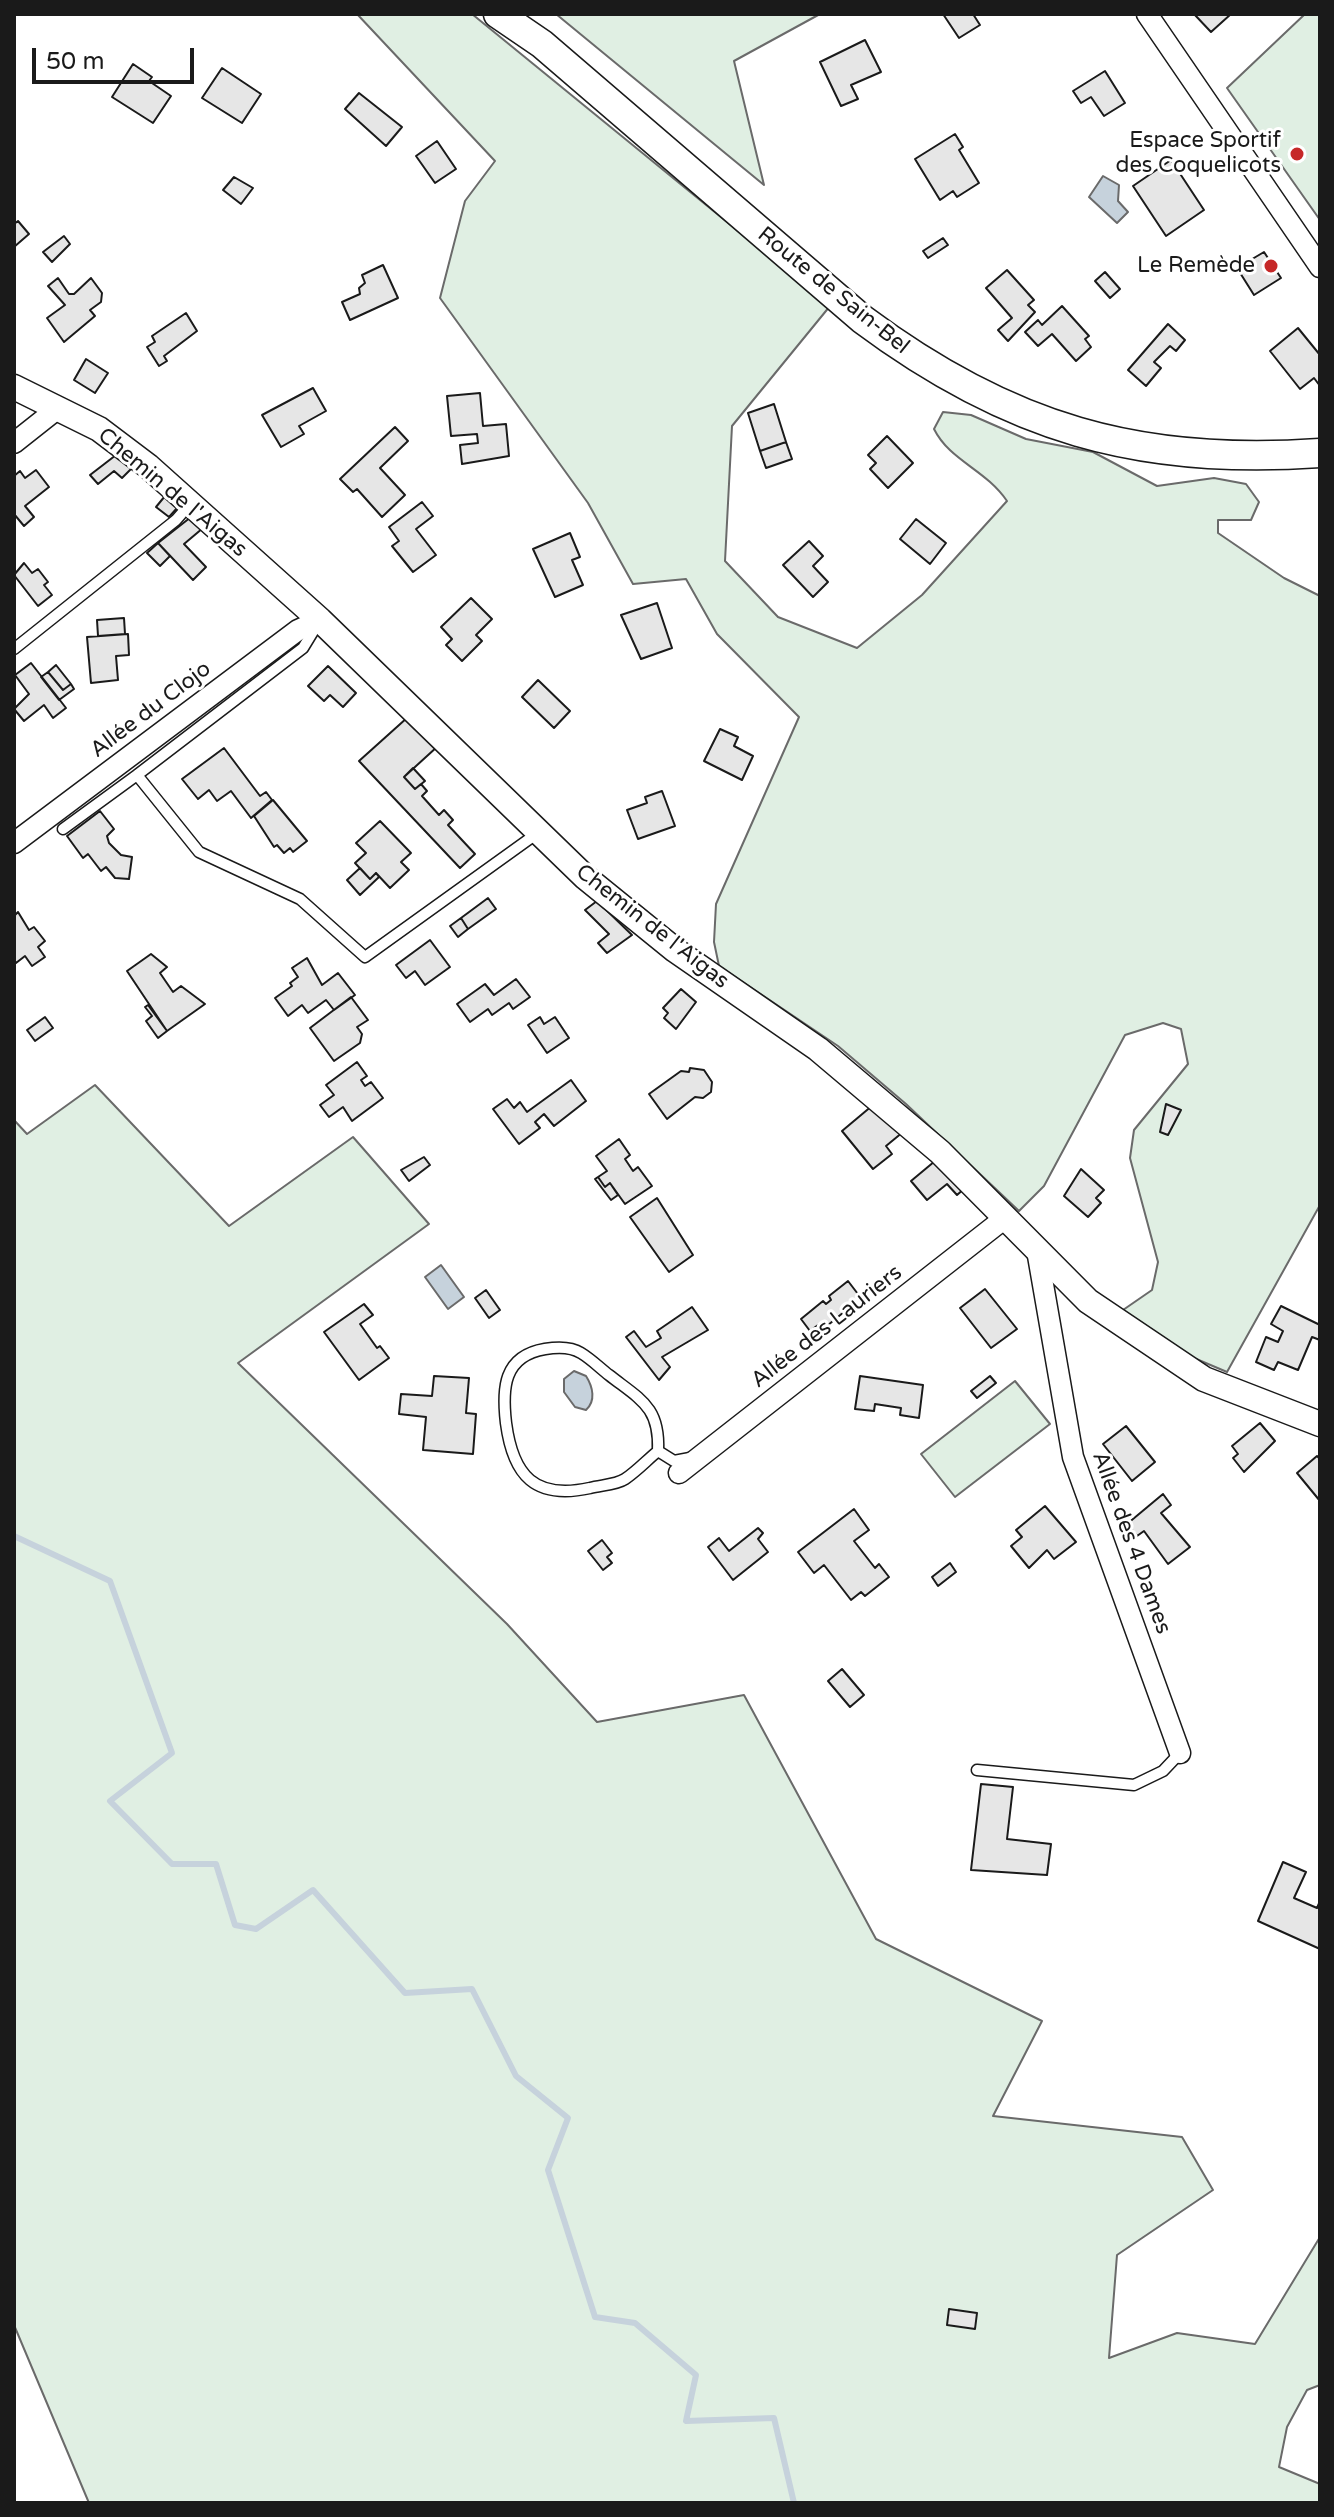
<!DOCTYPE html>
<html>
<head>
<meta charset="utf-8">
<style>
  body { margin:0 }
  #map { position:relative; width:1334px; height:2517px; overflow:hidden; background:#fff; font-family:"Varela Round",sans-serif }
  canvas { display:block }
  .frame { position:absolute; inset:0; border:16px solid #1a1a1a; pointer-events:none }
  .scale { position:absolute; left:32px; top:48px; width:162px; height:36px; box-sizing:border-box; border:4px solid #1a1a1a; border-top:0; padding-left:10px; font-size:24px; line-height:28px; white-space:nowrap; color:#1a1a1a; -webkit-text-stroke:6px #fff; paint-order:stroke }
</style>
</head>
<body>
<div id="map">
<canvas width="1334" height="2517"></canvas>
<div class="frame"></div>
<div class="scale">50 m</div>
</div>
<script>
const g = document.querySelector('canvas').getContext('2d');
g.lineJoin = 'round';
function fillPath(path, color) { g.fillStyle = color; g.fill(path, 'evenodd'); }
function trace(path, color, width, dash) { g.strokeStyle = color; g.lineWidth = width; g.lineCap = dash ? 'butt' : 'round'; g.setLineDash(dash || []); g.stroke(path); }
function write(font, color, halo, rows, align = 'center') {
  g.font = font + ' "Varela Round",sans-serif'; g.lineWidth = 6; g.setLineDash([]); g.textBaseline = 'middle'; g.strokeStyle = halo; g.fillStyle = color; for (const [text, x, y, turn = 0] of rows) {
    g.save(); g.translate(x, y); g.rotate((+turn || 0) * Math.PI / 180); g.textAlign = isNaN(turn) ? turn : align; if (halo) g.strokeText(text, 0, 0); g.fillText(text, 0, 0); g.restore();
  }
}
const green = new Path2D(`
  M357 14H472L830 306 732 426 725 561 778 617 857 648 922 595 1007 501C985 469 950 461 934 429L943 412 971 415 1026 439 1093 452 1157 486 1214 478 1246 484 1259 502 1251 520H1218V533L1284 578 1320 596V1205L1227 1372 1194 1358 1123 1310 1152 1290 1158 1262 1130 1158 1134 1130 1188 1064 1181 1029 1163 1023 1125 1035 1044 1186 1019 1211 906 1104 838 1046 719 966 714 942 716 904 799 717 717 634 686 579 633 584 588 503 440 298 465 201 495 161Z
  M556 14H820L734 61 764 185Z
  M1305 14H1320V220L1227 88Z
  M95 1085 229 1226 353 1137 429 1224 238 1363 507 1624 597 1722 744 1695 876 1939 1042 2021 993 2116 1182 2137 1213 2190 1117 2255 1109 2358 1177 2333 1255 2344 1320 2237V2385L1307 2390 1287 2427 1279 2467 1320 2484V2503H89L14 2325V1120L27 1134Z
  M1015 1381 1050 1424 955 1497 921 1454Z`);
fillPath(green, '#e0efe3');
trace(green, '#6a6a6a', 2);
const water = new Path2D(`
  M1103 176 1119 185 1118 201 1128 212 1117 223 1089 197Z
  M441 1265 464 1297 448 1309 425 1277Z
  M574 1371 586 1376C593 1387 596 1401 586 1410L575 1407 564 1392V1379Z`);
fillPath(water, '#c6d2dc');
trace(water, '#6a6a6a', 2);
trace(new Path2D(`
  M14 1536 110 1581 172 1753 110 1801 172 1864H216L235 1925 256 1929 313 1890 405 1993 472 1989 516 2076 568 2118 548 2170 595 2317 635 2323 696 2375 686 2421 774 2418 794 2503`), '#c6d2dc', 6);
const building = new Path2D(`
  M943 14H973L980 25 959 38Z
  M1194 14H1231L1211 32Z
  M865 40 881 72 851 85 858 99 841 106 820 62Z
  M133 64 152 77 149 81 171 96 153 123 112 97Z
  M222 68 261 94 242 123 202 98Z
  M1105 71 1125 103 1104 116 1091 97 1081 103 1073 91Z
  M359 93 402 127 386 146 345 109Z
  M955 134 963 147 959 150 979 183 957 197 953 191 940 200 915 159Z
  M437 141 456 169 435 183 416 156Z
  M1171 160 1204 210 1166 236 1133 186Z
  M234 177 253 188 241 204 223 190Z
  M18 221 29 234 14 247V224Z
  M64 236 70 244 52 262 43 252Z
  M943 238 948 245 928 258 923 251Z
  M1264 252 1281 278 1254 295 1237 268Z
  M383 265 398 298 350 320 342 302 360 294 359 288 365 283 362 275Z
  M1007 270 1034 300 1028 305 1035 312 1008 341 998 330 1012 318 986 288Z
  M1105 272 1120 289 1110 298 1095 281Z
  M58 278 69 294H74L91 278 102 293 101 302 90 310 95 316 64 342 47 318 65 305 48 286Z
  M1062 306 1089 336 1085 339 1091 347 1076 361 1052 334 1038 346 1025 332 1038 320 1042 325Z
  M186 313 197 331 164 356 167 361 159 366 147 347 155 342 152 336Z
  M1168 324 1185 340 1176 351 1170 346 1154 362 1161 368 1146 386 1128 370Z
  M1298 328 1320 355V386L1314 378 1300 389 1270 351Z
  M86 359 108 373 95 393 74 380Z
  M313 388 326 411 299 426 304 434 281 447 262 415Z
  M480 393 483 426 506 424 509 456 462 464 460 445 478 443 477 434 451 436 447 396Z
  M774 404 786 442 760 451 748 413Z
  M395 427 408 441 380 468 405 495 382 517 357 489 353 492 340 479Z
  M887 436 913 463 888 488 870 469 876 463 868 455Z
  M786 442 792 459 766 468 760 451Z
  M116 455 132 468 122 478 114 471 98 484 90 475Z
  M36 470 49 487 25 506 34 517 24 526 14 514V476L20 471 25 478Z
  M165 496 178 507 169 517 156 507Z
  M422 502 433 516 416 529 436 555 413 572 392 546 399 541 389 527Z
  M191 517 203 528 184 544 206 567 193 580 158 543Z
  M916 519 946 543 930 564 900 539Z
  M570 533 580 557 572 560 583 585 555 597 533 549Z
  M809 541 823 556 813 566 828 582 813 597 783 565Z
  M158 543 170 556 160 566 147 553Z
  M24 563 32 573 38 569 48 582 44 585 52 595 38 606 14 575Z
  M471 598 492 619 476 635 482 641 462 661 446 645 452 639 441 627Z
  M657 603 672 648 641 659 621 615Z
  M124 618 125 634 98 636 97 620Z
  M128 634 129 655 116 656 118 680 91 683 87 637Z
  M31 663 66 708 53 718 44 705 24 721 14 709 29 694 15 675Z
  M56 665 71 684 63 690 48 672Z
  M328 666 356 693 343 707 330 695 324 701 308 686Z
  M48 672 63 690 71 684 74 689 59 700 41 677Z
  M538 680 570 711 554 728 522 697Z
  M408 717 438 746 404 777 415 789 421 784 427 791 422 796 439 815 444 810 453 820 448 825 475 854 460 868 359 761Z
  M720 729 738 737 734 746 753 756 742 780 704 761Z
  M224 748 260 796 266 792 272 800 251 818 231 791 217 801 209 790 198 799 182 779Z
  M413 768 425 781 415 789 404 777Z
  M662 791 675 826 638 839 627 810 647 803 645 797Z
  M273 800 307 841 293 852 290 848 284 853 277 845 274 847 254 816Z
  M100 811 114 829 107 836 109 843 121 855 132 857 129 879 115 878 106 867 101 871 88 854 83 858 67 836Z
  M380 821 411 853 401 862 409 870 390 888 376 873 370 879 355 863 366 853 356 843Z
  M360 868 370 879 376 873 379 877 360 895 347 880Z
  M488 898 496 909 468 929 461 918Z
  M597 901 632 935 607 953 598 943 609 934 585 910Z
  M18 912 29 930 34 927 45 941 38 947 45 957 32 966 25 956 16 963 14 960V916Z
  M461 918 468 929 458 937 450 926Z
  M430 940 450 967 425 985 415 971 406 978 396 965Z
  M151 954 167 967 160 973 173 992 181 986 205 1004 167 1031 127 971Z
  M307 958 322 985 338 973 355 995 334 1010 326 1000 308 1013 302 1005 288 1016 275 998 292 986 290 983 298 977 292 968Z
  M516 979 530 997 513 1009 509 1003 492 1015 488 1009 470 1022 457 1004 485 984 494 995Z
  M681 989 696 1002 676 1029 664 1018 668 1013 663 1008Z
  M351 997 368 1020 357 1027 362 1034 360 1043 334 1061 310 1028Z
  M148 1005 167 1031 158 1038 146 1021 152 1016 145 1007Z
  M45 1017 53 1028 35 1041 27 1030Z
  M540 1017 544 1024 555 1017 569 1038 547 1053 528 1025Z
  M357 1062 367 1076 361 1080 365 1086 371 1082 383 1098 352 1121 343 1107 329 1117 320 1105 334 1095 326 1085Z
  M690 1068 704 1070 712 1082 711 1092 703 1098 695 1097 667 1119 649 1094 681 1071 689 1072Z
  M571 1080 586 1101 554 1126 544 1114 535 1122 540 1128 519 1144 493 1109 507 1099 514 1108 520 1102 527 1112Z
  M1166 1104 1181 1110 1168 1135 1160 1132Z
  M873 1105 903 1132 886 1146 892 1154 873 1169 842 1131Z
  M619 1139 630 1155 625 1159 633 1171 638 1167 652 1186 625 1204 610 1183 605 1187 598 1177 607 1171 596 1156Z
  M424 1157 430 1165 409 1181 401 1170Z
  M935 1161 965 1188 957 1195 947 1184 927 1200 911 1181Z
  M1081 1169 1104 1190 1096 1198 1101 1203 1088 1217 1064 1196Z
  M598 1177 605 1187 610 1183 618 1195 611 1200 595 1179Z
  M657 1198 693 1255 669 1272 630 1217Z
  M848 1281 861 1298 822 1330 818 1325 810 1331 801 1319 823 1301 826 1304 831 1300 829 1296Z
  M985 1289 1017 1329 991 1348 960 1308Z
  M486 1290 500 1310 489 1318 475 1298Z
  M364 1304 373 1315 360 1324 377 1348 380 1346 389 1358 359 1380 324 1332Z
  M1281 1306 1320 1325V1340L1312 1337 1298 1370 1278 1362 1274 1370 1256 1362 1266 1337 1278 1342 1283 1331 1271 1324Z
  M692 1307 708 1330 662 1357 670 1367 659 1380 626 1337 634 1331 646 1347 661 1338 657 1331Z
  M434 1376 469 1378 466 1413 476 1414 473 1454 423 1450 426 1417 399 1414 401 1394 432 1396Z
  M860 1376 923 1385 919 1418 900 1415 901 1408 875 1404 874 1411 855 1409Z
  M990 1376 996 1383 977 1398 971 1391Z
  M1260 1423 1275 1441 1244 1472 1233 1458 1238 1454 1232 1446Z
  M1126 1426 1155 1462 1132 1481 1103 1444Z
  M1317 1456 1320 1459V1501L1297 1473Z
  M1163 1494 1171 1505 1161 1513 1190 1547 1168 1564 1144 1531 1137 1536 1127 1524Z
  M1045 1506 1076 1542 1054 1559 1047 1550 1029 1568 1011 1546 1022 1537 1016 1530Z
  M854 1509 869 1530 854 1541 875 1568 879 1564 889 1577 865 1596 861 1592 851 1600 824 1565 814 1573 798 1552Z
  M758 1528 763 1533 758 1539 768 1552 733 1580 708 1547 719 1538 729 1551Z
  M602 1540 612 1553 607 1557 612 1563 603 1570 588 1551Z
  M950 1563 956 1572 938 1586 932 1577Z
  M842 1669 864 1695 850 1707 828 1681Z
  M981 1784 1013 1787 1007 1839 1051 1844 1047 1875 971 1870Z
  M1283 1862 1306 1872 1294 1898 1317 1908 1320 1901V1949L1258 1921Z
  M949 2309 977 2313 975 2329 947 2325Z`);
fillPath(building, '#e6e6e6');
trace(building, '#1a1a1a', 2);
const service = new Path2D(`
  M317 625 303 648 137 775 199 852 300 899 365 957 539 832
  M14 649 176 520 190 504
  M63 829 137 775
  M658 1451C647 1460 637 1471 625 1479 616 1485 601 1485 590 1488 535 1500 513 1476 506 1423 502 1389 503 1356 545 1349 557 1347 570 1346 581 1353 591 1359 600 1368 609 1375 641 1400 660 1407 658 1451L674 1461 690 1458
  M977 1770 1134 1785 1163 1771 1180 1753`);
const minor = new Path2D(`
  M1147 14 1320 267
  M14 443 57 409
  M14 843 298 630 320 620
  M1037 1250 1073 1457 1180 1753
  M679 1473 1005 1218`);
const tertiary = new Path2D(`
  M14 387 99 429 148 466 320 620 585 877 675 950 818 1049 940 1152 1088 1301 1204 1379 1320 1424`);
const secondary = new Path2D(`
  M498 14 542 44 862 319C1008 428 1139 466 1320 453`);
trace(service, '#1a1a1a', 13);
trace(minor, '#1a1a1a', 23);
trace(tertiary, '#1a1a1a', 27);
trace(secondary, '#1a1a1a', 31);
trace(service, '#fff', 10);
trace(minor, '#fff', 20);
trace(tertiary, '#fff', 24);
trace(secondary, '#fff', 28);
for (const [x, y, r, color] of [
  [1297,154,8,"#c62828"],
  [1271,266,8,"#c62828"]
]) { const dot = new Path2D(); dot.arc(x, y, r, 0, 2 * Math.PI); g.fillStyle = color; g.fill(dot); trace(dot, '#fff', 3); }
write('22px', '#1a1a1a', '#fff', [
  ["Espace Sportif",1281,141],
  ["des Coquelicots",1281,166],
  ["Le Remède",1255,266]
], 'right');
write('22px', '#1a1a1a', '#fff', [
  ["Route de Sain-Bel",833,291,39],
  ["Chemin de l'Aigas",172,493,40],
  ["Allée du Clojo",151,710,-37],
  ["Chemin de l'Aigas",652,927,38],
  ["Allée des Lauriers",827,1327,-38],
  ["Allée des 4 Dames",1131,1543,70]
]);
</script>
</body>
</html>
